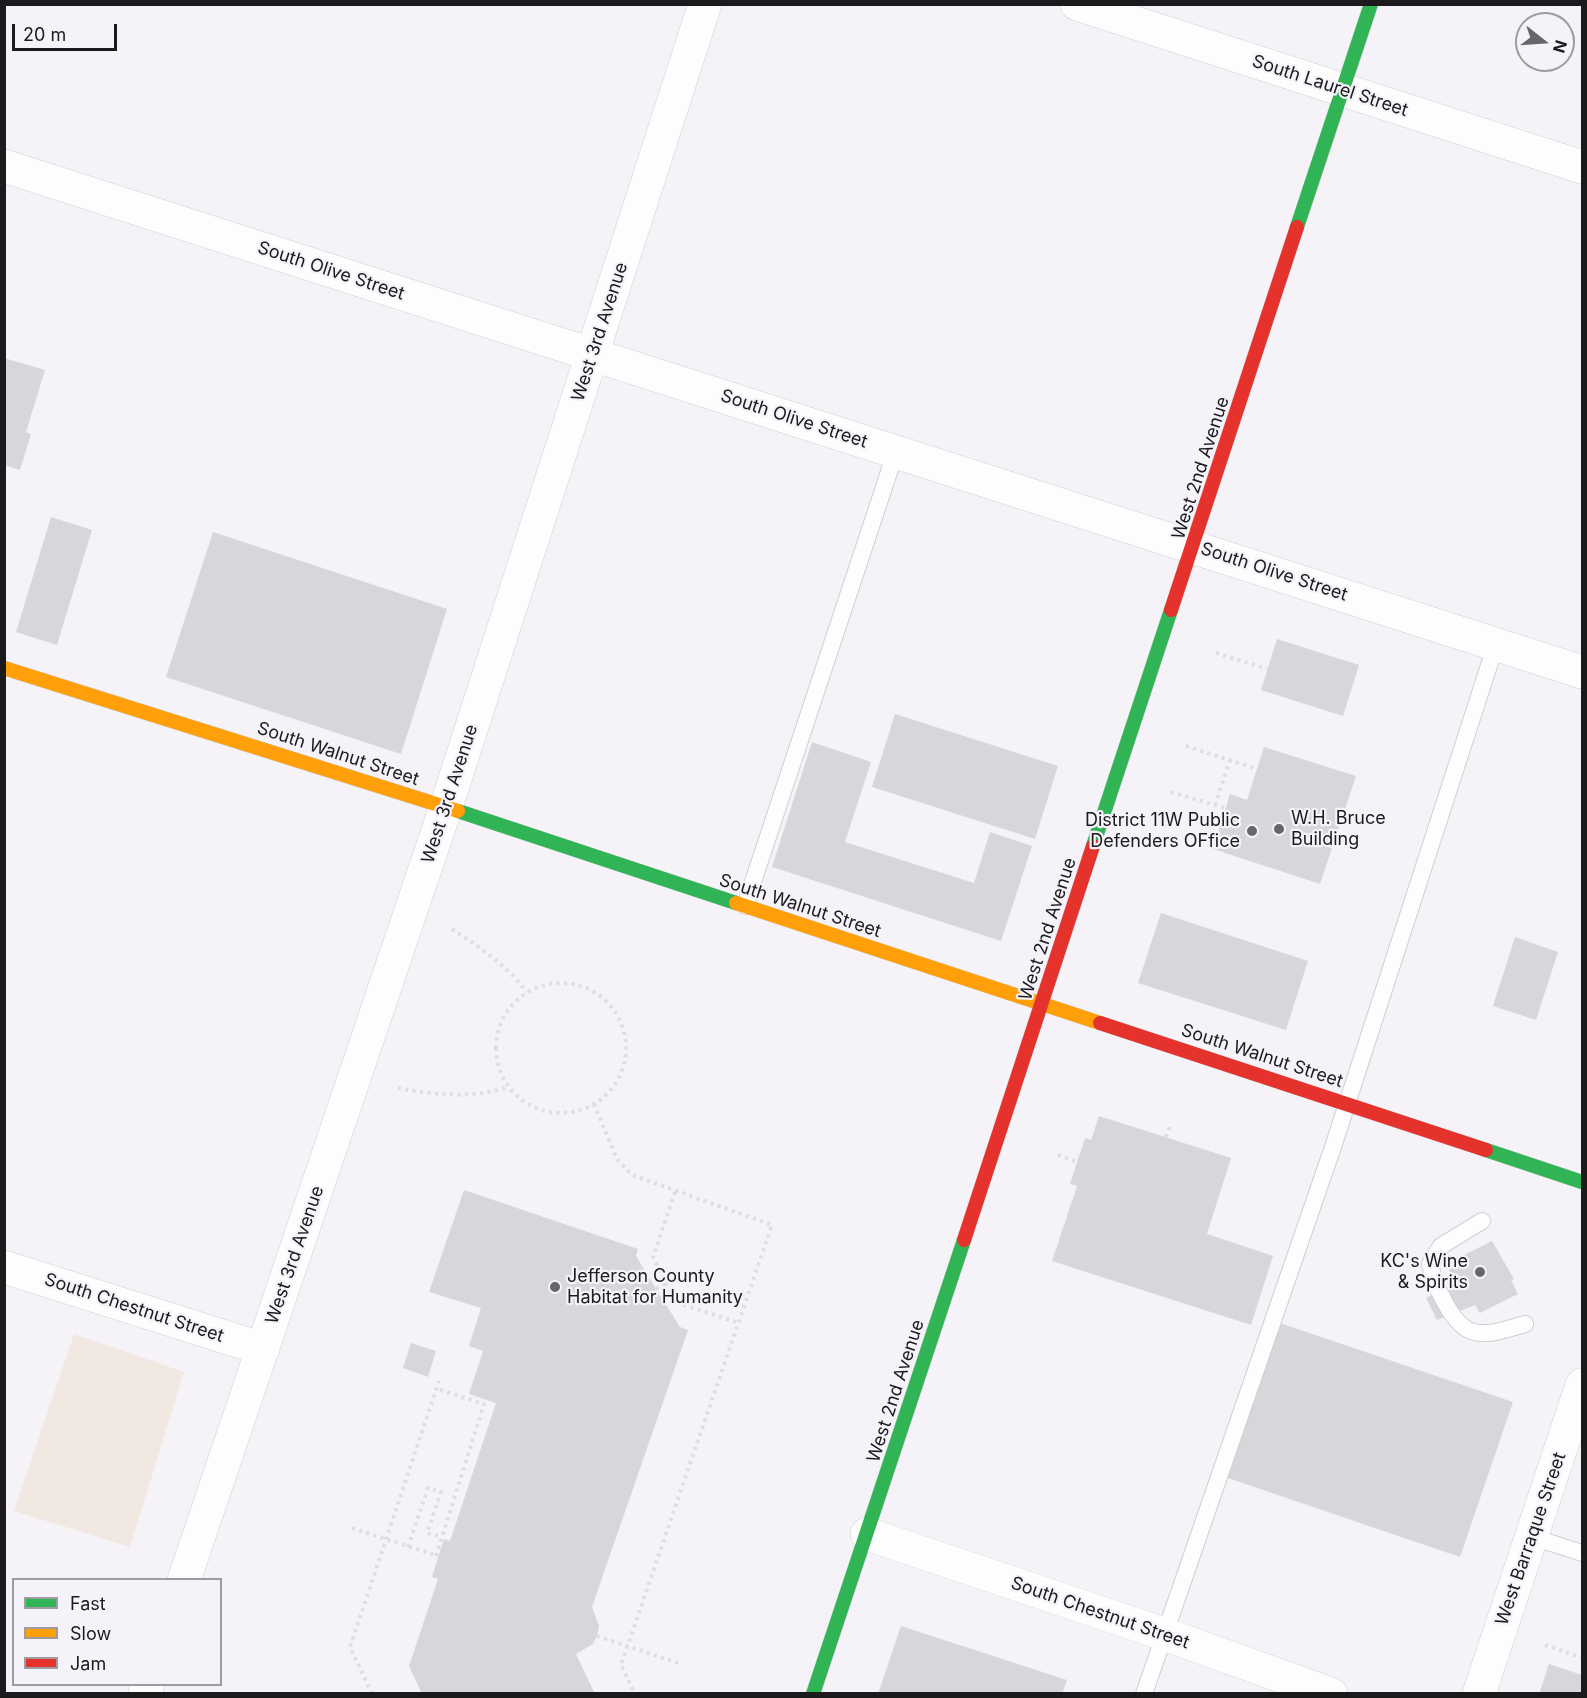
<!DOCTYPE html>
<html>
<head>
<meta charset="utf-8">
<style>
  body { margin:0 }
  #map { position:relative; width:1587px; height:1698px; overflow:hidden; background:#f5f3f8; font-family:Inter,sans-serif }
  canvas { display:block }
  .frame { position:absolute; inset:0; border:6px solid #1c1a1d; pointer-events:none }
  .legend { position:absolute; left:12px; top:1578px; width:210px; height:108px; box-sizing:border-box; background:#f5f2f9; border:2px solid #9e9ca1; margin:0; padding:8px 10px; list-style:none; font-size:18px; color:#1c1a1d }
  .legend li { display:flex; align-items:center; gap:12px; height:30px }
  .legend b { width:30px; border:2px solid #9e9ca1 }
  .north { position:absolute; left:1515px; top:12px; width:60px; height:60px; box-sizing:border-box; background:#f5f2f9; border:2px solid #9e9ca1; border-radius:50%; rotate:107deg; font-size:16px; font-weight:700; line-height:24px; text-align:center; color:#1c1a1d }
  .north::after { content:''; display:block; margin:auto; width:21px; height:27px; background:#68666a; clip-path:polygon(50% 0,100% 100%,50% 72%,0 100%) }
  .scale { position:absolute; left:12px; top:24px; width:105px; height:27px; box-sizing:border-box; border:3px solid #1c1a1d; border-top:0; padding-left:8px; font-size:18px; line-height:21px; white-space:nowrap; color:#1c1a1d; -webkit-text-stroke:4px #f5f2f9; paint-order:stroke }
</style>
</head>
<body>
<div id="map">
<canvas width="1587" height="1698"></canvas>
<div class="frame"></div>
<ul class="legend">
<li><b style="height:8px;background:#30b455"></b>Fast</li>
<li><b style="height:8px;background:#ff9f0a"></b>Slow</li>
<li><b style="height:8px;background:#e5322d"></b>Jam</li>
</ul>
<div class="north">N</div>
<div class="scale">20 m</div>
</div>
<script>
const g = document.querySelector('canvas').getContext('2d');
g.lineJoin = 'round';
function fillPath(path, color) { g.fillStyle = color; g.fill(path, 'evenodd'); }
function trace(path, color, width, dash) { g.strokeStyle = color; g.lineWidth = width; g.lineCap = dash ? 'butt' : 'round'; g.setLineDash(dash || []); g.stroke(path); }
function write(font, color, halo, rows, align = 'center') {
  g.font = font + ' Inter,sans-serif'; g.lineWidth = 4.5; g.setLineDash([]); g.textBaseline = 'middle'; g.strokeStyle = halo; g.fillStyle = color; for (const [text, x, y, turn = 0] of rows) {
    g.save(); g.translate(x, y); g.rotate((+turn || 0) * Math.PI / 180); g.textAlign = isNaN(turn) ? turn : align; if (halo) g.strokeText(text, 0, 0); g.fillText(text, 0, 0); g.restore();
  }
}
fillPath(new Path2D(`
  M74 1334 184 1372 130 1547 14 1511Z`), '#f1e8e1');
fillPath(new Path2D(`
  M4 358 45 370 26 432 31 434 20 470 4 465Z
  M51 517 92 530 57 645 16 632Z
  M213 532 447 609 401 754 166 677Z
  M1277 639 1359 665 1343 716 1261 690Z
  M895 714 1058 766 1035 839 872 787Z
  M812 742 871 762 845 842 974 883 990 832 1032 846 1001 941 772 867Z
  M1264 747 1356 776 1320 884 1213 849 1230 794 1247 800Z
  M1161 913 1308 961 1286 1030 1138 983Z
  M1515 937 1558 952 1536 1020 1493 1006Z
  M1099 1116 1231 1158 1207 1234 1273 1256 1251 1325 1052 1261 1077 1186 1070 1184 1077 1162 1085 1138 1091 1140Z
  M464 1190 638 1249 636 1256 656 1289 680 1327 688 1330 592 1607 599 1626 597 1636 593 1644 576 1654 595 1694H422L409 1666 438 1579 432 1577 444 1539 450 1541 496 1403 469 1394 483 1351 469 1346 481 1308 429 1292Z
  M1492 1241 1514 1279 1511 1280 1518 1294 1480 1313 1475 1305 1437 1320 1426 1298 1456 1283 1446 1264Z
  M1274 1321 1513 1402 1460 1557 1222 1476Z
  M411 1343 436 1351 428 1377 403 1368Z
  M901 1626 1067 1680 1062 1694H878Z
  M1549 1664 1582 1675V1694H1539Z`), '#d8d6da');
const lane = new Path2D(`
  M745 906 896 451
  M1482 1221 1441 1246 1430 1264C1434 1283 1452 1327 1474 1332 1490 1336 1510 1328 1525 1324
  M1533 1537 1582 1553
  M1144 1694 1333 1147 1496 644`);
const street = new Path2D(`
  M1077 4 1582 167
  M4 166 1582 672
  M4 1267 263 1349
  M867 1534 1164 1634 1331 1694
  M184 1580 446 807 705 4
  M145 1694 148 1684
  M1479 1694 1582 1385`);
const fast = new Path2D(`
  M1297 227 1371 4
  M458 811 736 903
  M1093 846 1171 610
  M1486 1150 1582 1182
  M813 1694 964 1240`);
const slow = new Path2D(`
  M4 668 458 811
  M736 903 1100 1023`);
const jam = new Path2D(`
  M1171 610 1297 227
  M1100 1023 1486 1150
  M964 1240 1093 846`);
trace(lane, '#d0cfd2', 18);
trace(street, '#d0cfd2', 34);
trace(fast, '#d0cfd2', 15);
trace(slow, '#d0cfd2', 15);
trace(jam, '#d0cfd2', 15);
trace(new Path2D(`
  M1216 653 1267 669
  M1186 746 1257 769
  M1171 792 1225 808
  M1215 805 1230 760
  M452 929C481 948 506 965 527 992
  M496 1048a65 65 0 1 1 130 0a65 65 0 1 1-130 0Z
  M398 1088C433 1095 474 1099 508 1087
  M594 1104 617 1159 632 1175 772 1225 621 1665 635 1694
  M1166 1137 1171 1123
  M1058 1155 1077 1162
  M675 1192 653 1257 675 1302 739 1323
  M656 1289 666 1283
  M352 1528 438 1556
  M408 1547 428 1488 441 1492 427 1533 441 1537
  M436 1556 484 1404 437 1389
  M597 1636 681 1664
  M1545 1645 1582 1658
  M372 1694 350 1647 439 1381`), '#dedede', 4, [3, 4.5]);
trace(lane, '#fefdfe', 16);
trace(street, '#fefdfe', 33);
trace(fast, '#30b455', 14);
trace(slow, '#ff9f0a', 14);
trace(jam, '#e5322d', 14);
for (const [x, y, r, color] of [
  [1279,829,6,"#68666a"],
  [1252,831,6,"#68666a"],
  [1480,1272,6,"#68666a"],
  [555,1287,6,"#68666a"]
]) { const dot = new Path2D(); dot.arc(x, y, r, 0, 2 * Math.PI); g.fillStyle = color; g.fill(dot); trace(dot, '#f5f2f9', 2); }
write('18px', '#1c1a1d', '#f5f2f9', [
  ["South Laurel Street",1330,86,18],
  ["South Olive Street",331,271,18],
  ["West 3rd Avenue",600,332,-72],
  ["South Olive Street",794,419,18],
  ["West 2nd Avenue",1201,468,-72],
  ["South Olive Street",1274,572,18],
  ["South Walnut Street",338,754,18],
  ["West 3rd Avenue",450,794,-72],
  ["South Walnut Street",800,906,18],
  ["West 2nd Avenue",1048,929,-72],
  ["South Walnut Street",1262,1056,18],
  ["West 3rd Avenue",295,1255,-71],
  ["South Chestnut Street",134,1308,18],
  ["West 2nd Avenue",896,1391,-72],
  ["West Barraque Street",1531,1539,-71],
  ["South Chestnut Street",1100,1613,19]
]);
write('18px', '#1c1a1d', '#f5f2f9', [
  ["W.H. Bruce",1291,819],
  ["Building",1291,840],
  ["District 11W Public",1240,821,"right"],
  ["Defenders OFfice",1240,842,"right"],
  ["KC's Wine",1468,1262,"right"],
  ["& Spirits",1468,1283,"right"],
  ["Jefferson County",567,1277],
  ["Habitat for Humanity",567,1298]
], 'left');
</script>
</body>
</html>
